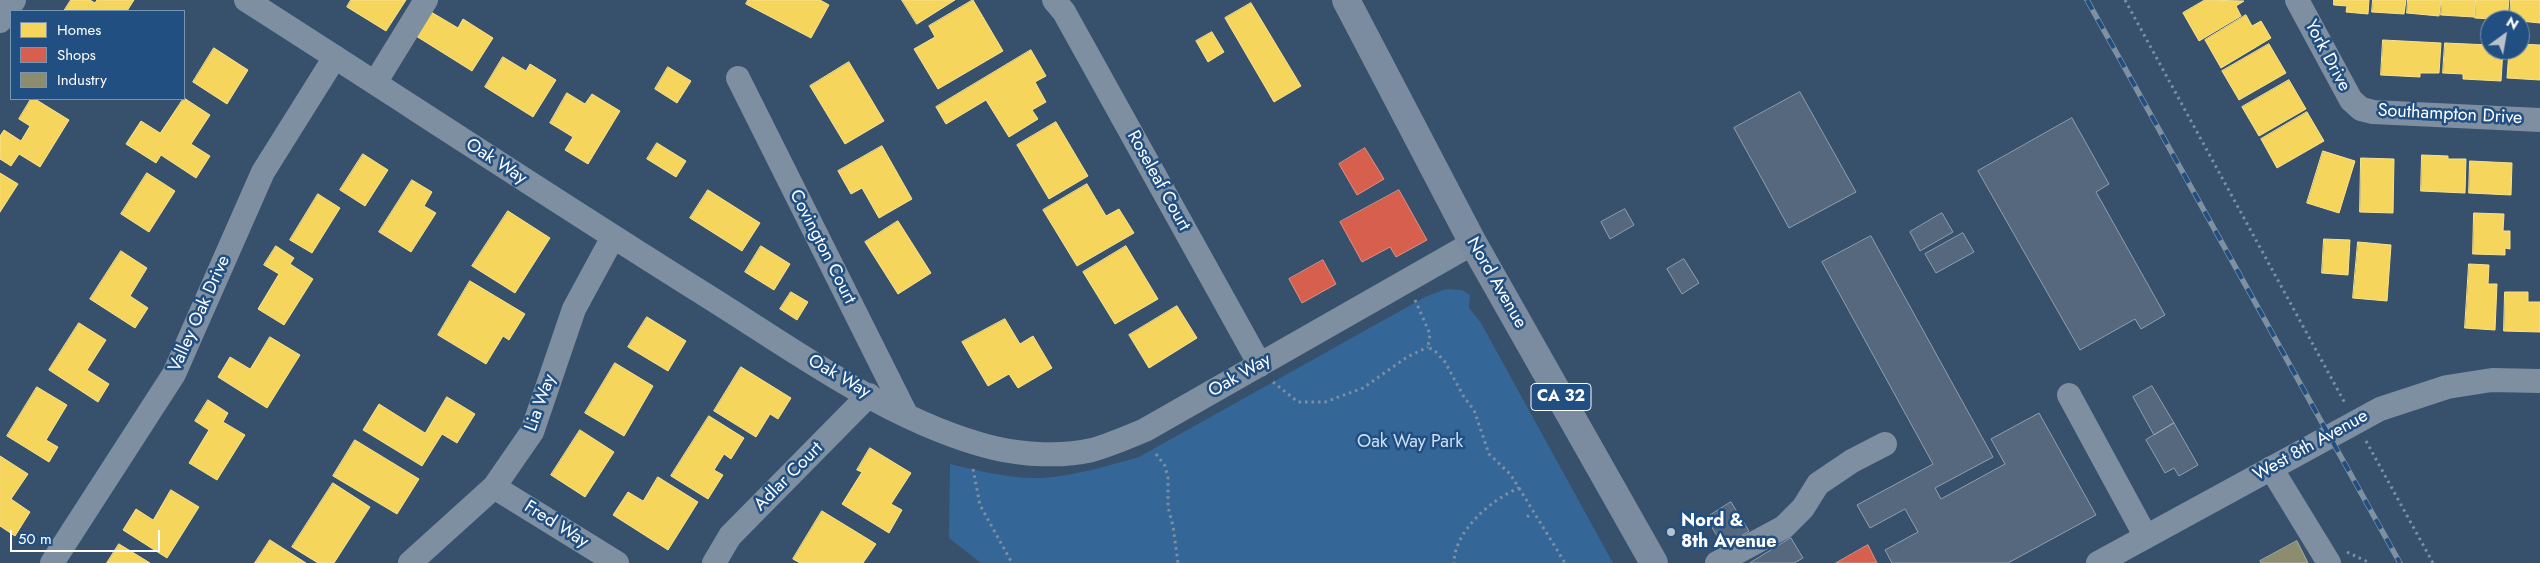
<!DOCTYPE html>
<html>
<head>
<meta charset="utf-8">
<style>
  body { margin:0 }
  #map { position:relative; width:2540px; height:563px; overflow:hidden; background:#37506b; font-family:Jost,sans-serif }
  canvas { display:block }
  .legend { position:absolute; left:10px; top:10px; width:175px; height:90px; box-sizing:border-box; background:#214f81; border:1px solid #7a95b3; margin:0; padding:6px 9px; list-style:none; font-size:15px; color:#fff }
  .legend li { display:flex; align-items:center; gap:10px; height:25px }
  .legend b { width:25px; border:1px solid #7a95b3 }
  .north { position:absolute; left:2480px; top:10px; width:50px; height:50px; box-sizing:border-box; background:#214f81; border:1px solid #7a95b3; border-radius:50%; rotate:32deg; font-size:14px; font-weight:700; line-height:20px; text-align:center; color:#fff }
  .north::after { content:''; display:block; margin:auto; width:18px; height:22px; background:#b9c2cb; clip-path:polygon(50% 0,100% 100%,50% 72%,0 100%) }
  .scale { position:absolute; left:10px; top:530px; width:150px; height:22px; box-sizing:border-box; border:2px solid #fff; border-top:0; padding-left:6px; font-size:15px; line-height:18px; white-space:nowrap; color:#fff; -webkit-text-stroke:4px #214f81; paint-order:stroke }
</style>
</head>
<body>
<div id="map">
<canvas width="2540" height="563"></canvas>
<ul class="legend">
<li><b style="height:14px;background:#f6d55c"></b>Homes</li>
<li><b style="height:14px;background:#d6604d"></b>Shops</li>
<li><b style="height:14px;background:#8c8c6e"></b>Industry</li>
</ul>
<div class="north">N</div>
<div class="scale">50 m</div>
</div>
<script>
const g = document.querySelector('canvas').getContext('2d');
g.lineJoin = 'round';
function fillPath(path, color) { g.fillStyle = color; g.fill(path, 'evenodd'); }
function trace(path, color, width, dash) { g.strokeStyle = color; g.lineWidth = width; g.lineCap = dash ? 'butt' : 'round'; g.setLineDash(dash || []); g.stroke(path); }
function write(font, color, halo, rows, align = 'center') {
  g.font = font + ' Jost,sans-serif'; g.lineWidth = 5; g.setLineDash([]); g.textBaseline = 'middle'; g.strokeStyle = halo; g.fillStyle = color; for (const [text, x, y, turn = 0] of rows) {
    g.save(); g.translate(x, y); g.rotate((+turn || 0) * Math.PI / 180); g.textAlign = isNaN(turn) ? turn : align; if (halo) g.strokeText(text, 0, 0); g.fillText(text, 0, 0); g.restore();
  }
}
fillPath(new Path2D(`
  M1446 289 1462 290 1470 295 1469 308 1481 323 1613 563H981L949 538 950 464C979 471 1010 479 1041 478 1074 476 1107 466 1139 457L1425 297Z`), '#356698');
const homes = new Path2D(`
  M71 0H90L95 3 97 0H134L127 11H64Z
  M351 0H406L386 31 347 7Z
  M748 0H820L829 5 811 38 746 4Z
  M902 0H955L917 24Z
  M973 0 1003 51 938 89 914 49 935 37 929 26Z
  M2205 0 2244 1 2236 6 2241 16 2199 41 2183 13Z
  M2334 0H2369L2368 14 2346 12 2347 6 2334 5Z
  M2373 0H2406L2404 14 2372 12Z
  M2408 0H2441L2439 16 2407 13Z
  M2442 0H2475L2474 17 2441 15Z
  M2476 0H2509L2507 20 2475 18Z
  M2511 0H2540V23L2510 20Z
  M1251 3 1301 86 1274 102 1225 18Z
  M431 12 458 28 463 19 493 38 472 71 416 36Z
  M2246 15 2252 26 2261 21 2271 38 2221 68 2205 40Z
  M1212 32 1224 52 1208 62 1196 41Z
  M2383 40 2441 43 2439 73H2420V77L2381 75Z
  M2445 43 2490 45V50H2503L2501 81 2463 79V74L2443 73Z
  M2269 44 2286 73 2239 100 2222 71Z
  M2520 44 2540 45V80L2507 78 2509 50H2520Z
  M214 48 248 70 227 104 193 82Z
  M1031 50 1046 76 1035 82 1046 102 1032 110 1038 119 1009 137 986 100 946 124 936 107Z
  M503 57 526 71 530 64 556 80 533 117 485 87Z
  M849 62 884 121 845 144 810 86Z
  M668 67 691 81 677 103 655 89Z
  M2289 80 2306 109 2259 136 2242 107Z
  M567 93 585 104 592 94 620 111 588 164 565 150 573 137 550 123Z
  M184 98 210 115 191 144 210 156 196 178 161 155 156 163 126 144 141 121 160 133Z
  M31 99H35L69 120 40 167 19 154 11 166 0 159V136L4 130 21 141 30 126 19 119Z
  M2307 112 2324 141 2277 168 2261 139Z
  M1056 122 1088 176 1049 199 1017 145Z
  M657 143 686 161 676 177 647 159Z
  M882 146 912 199 879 218 862 188 851 194 838 171Z
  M2323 151 2355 161 2339 213 2307 203Z
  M363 154 388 170 365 206 340 190Z
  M2422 155 2448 156V159H2466L2465 193 2421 191Z
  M2361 158 2394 159 2393 213 2360 212Z
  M2470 161 2512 163 2511 195 2469 193Z
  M0 173 18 184 0 212Z
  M147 173 175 191 149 232 121 214Z
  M412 180 432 192 424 206 436 213 411 252 379 232Z
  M1087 184 1106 216 1119 209 1134 233 1077 266 1043 210Z
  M708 190 760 223 742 251 690 218Z
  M318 194 340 208 312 253 290 240Z
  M508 211 550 238 515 293 472 266Z
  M2474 213 2504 214 2503 231H2510V249L2505 248V255L2473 254Z
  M898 221 931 273 898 294 865 242Z
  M2324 239 2350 240 2348 275 2322 273Z
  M2358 242 2391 245 2387 301 2353 298Z
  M276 246 294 258 290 264 313 279 284 325 258 309 279 274 264 265Z
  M761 246 790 264 774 290 745 272Z
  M1126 246 1158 299 1115 324 1083 272Z
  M121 251 147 268 130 296 148 308 135 328 90 299Z
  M2469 264 2489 265 2488 284H2497L2495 330 2465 328Z
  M470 281 525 314 509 340 503 336 486 364 438 335Z
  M791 292 808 302 797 320 780 309Z
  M2505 292H2528V302H2540V332L2504 331Z
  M1177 306 1197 338 1149 368 1129 335Z
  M647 317 686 341 668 371 628 347Z
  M1005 319 1020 344 1033 336 1052 368 1018 388 1009 374 988 386 962 342Z
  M79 323 106 340 87 370 109 384 98 402 49 370Z
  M270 337 300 355 267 408 218 377 230 357 250 369Z
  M615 363 653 386 624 436 585 413Z
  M741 367 791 398 778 419 770 414 756 437 714 411Z
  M37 387 67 405 46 440 58 447 49 462 7 436Z
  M447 397 475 414 457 443 442 434 422 466 363 430 379 404 425 433Z
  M208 400 228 413 223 422 245 435 217 480 189 463 209 430 195 421Z
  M709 416 744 438 731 459 724 454 714 470 723 475 708 499 671 476Z
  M580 430 614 452 585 497 551 475Z
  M355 440 419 479 397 514 333 476Z
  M870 448 911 473 891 504 902 510 889 533 842 504 862 472 857 470Z
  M0 456 28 474 11 499 30 512 15 536 0 526Z
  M658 477 698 502 668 550 613 515 628 492 643 501Z
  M333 483 370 507 334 563H318L292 547Z
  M171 490 199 507 167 558 123 530 136 509 153 520Z
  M822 511 876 544 863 563H800L793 559Z
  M270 540 306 563H255Z
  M119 544 150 563H107Z`);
fillPath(homes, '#f6d55c');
trace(homes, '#f9e28d', 1);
const shops = new Path2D(`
  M1365 148 1384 179 1357 195 1339 164Z
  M1399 190 1427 240 1396 257 1390 247 1362 262 1340 222Z
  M1323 260 1336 284 1302 303 1289 279Z
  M1868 545 1877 563H1836Z`);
fillPath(shops, '#d6604d');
trace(shops, '#e29082', 1);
const industry = new Path2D(`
  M2297 541 2308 563H2261L2260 561Z`);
fillPath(industry, '#8c8c6e');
trace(industry, '#aeae9a', 1);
const building = new Path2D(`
  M1800 92 1856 192 1789 228 1734 128Z
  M2072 118 2109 184 2096 192 2165 315 2141 329 2135 319 2080 350 1978 171Z
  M1625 209 1634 225 1610 239 1601 222Z
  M1942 213 1953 232 1920 251 1910 232Z
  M1963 233 1974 252 1936 273 1925 254Z
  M1871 236 1993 457 1935 488 1941 499 2005 464 1991 439 2039 413 2096 515 2008 563H1892L1885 550 1918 532 1905 509 1870 528 1857 505 1933 464 1822 262Z
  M1684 259 1699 283 1682 294 1667 269Z
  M2152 386 2174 423 2154 435 2133 397Z
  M2174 423 2198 465 2179 476 2174 468 2165 473 2146 440Z
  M1731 502 1749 531 1724 547 1706 518Z
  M1791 538 1803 558 1794 563H1750Z`);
fillPath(building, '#55687e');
trace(building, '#909fb0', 1);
trace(new Path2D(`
  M2125 0 2346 405
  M1415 300 1430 334 1428 347 1436 352 1445 362 1464 397 1474 410 1489 454 1510 474 1519 488C1492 499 1454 531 1454 563
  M1273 382 1298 402H1325L1363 388 1407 357 1428 347
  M2366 441 2433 563
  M1156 454 1165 466 1168 478V507L1173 526 1178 563
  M973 469 980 505 1012 563
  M1519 488 1565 563
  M1527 517 1532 513
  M2347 552 2370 563`), '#7d8fa1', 3, [2.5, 4]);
trace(new Path2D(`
  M246 0C401 99 555 201 712 299 798 353 895 424 994 448 1024 455 1062 457 1092 450 1110 445 1128 437 1145 430L1473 243
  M1054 0 1064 12 1260 365
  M2297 0 2351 100 2361 109 2373 112 2540 120
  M0 21 14 0
  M738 78 907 416
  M375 83 426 0
  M2069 395 2146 537
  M2271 468 2329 563
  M494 487 617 563
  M52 563 174 374 263 172 335 57
  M410 563 494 487 532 432 574 309 613 237
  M714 563 730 536 869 395
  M1717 563 1784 527 1803 508 1818 484 1852 461 1885 444
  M2098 563 2380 409 2447 387 2492 380 2540 381`), '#7d8fa1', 24);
trace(new Path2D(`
  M1346 0 1473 243 1654 563`), '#7b8ca0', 28);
const rail = new Path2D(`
  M2087 0 2400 563`);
trace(rail, '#7e90a1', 5.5);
trace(rail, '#214f81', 4, [11]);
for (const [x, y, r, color] of [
  [1671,532,5,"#b9c2cb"]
]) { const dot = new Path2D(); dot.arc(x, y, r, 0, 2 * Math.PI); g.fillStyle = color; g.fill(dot); trace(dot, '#214f81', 2); }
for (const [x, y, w] of [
  [1561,397,60]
]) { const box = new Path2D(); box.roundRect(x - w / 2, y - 13.5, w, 27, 4); g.fillStyle = '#214f81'; g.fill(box); trace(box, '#fff', 1); }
write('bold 16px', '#fff', null, [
  ["CA 32",1561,397]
]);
write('18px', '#fff', '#214f81', [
  ["York Drive",2327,56,62],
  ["Southampton Drive",2450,115,3],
  ["Oak Way",496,162,33],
  ["Roseleaf Court",1158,181,61],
  ["Covington Court",822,247,63],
  ["Nord Avenue",1496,283,60],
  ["Valley Oak Drive",200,314,-66],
  ["Oak Way",1240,376,-30],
  ["Oak Way",839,377,30],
  ["Lia Way",541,403,-70],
  ["West 8th Avenue",2311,446,-29],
  ["Adlar Court",789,477,-45],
  ["Fred Way",556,525,32]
]);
write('18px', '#cbe0f6', '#214f81', [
  ["Oak Way Park",1410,443]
]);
write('bold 18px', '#fff', '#214f81', [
  ["Nord &",1681,522],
  ["8th Avenue",1681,543]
], 'left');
</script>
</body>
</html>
